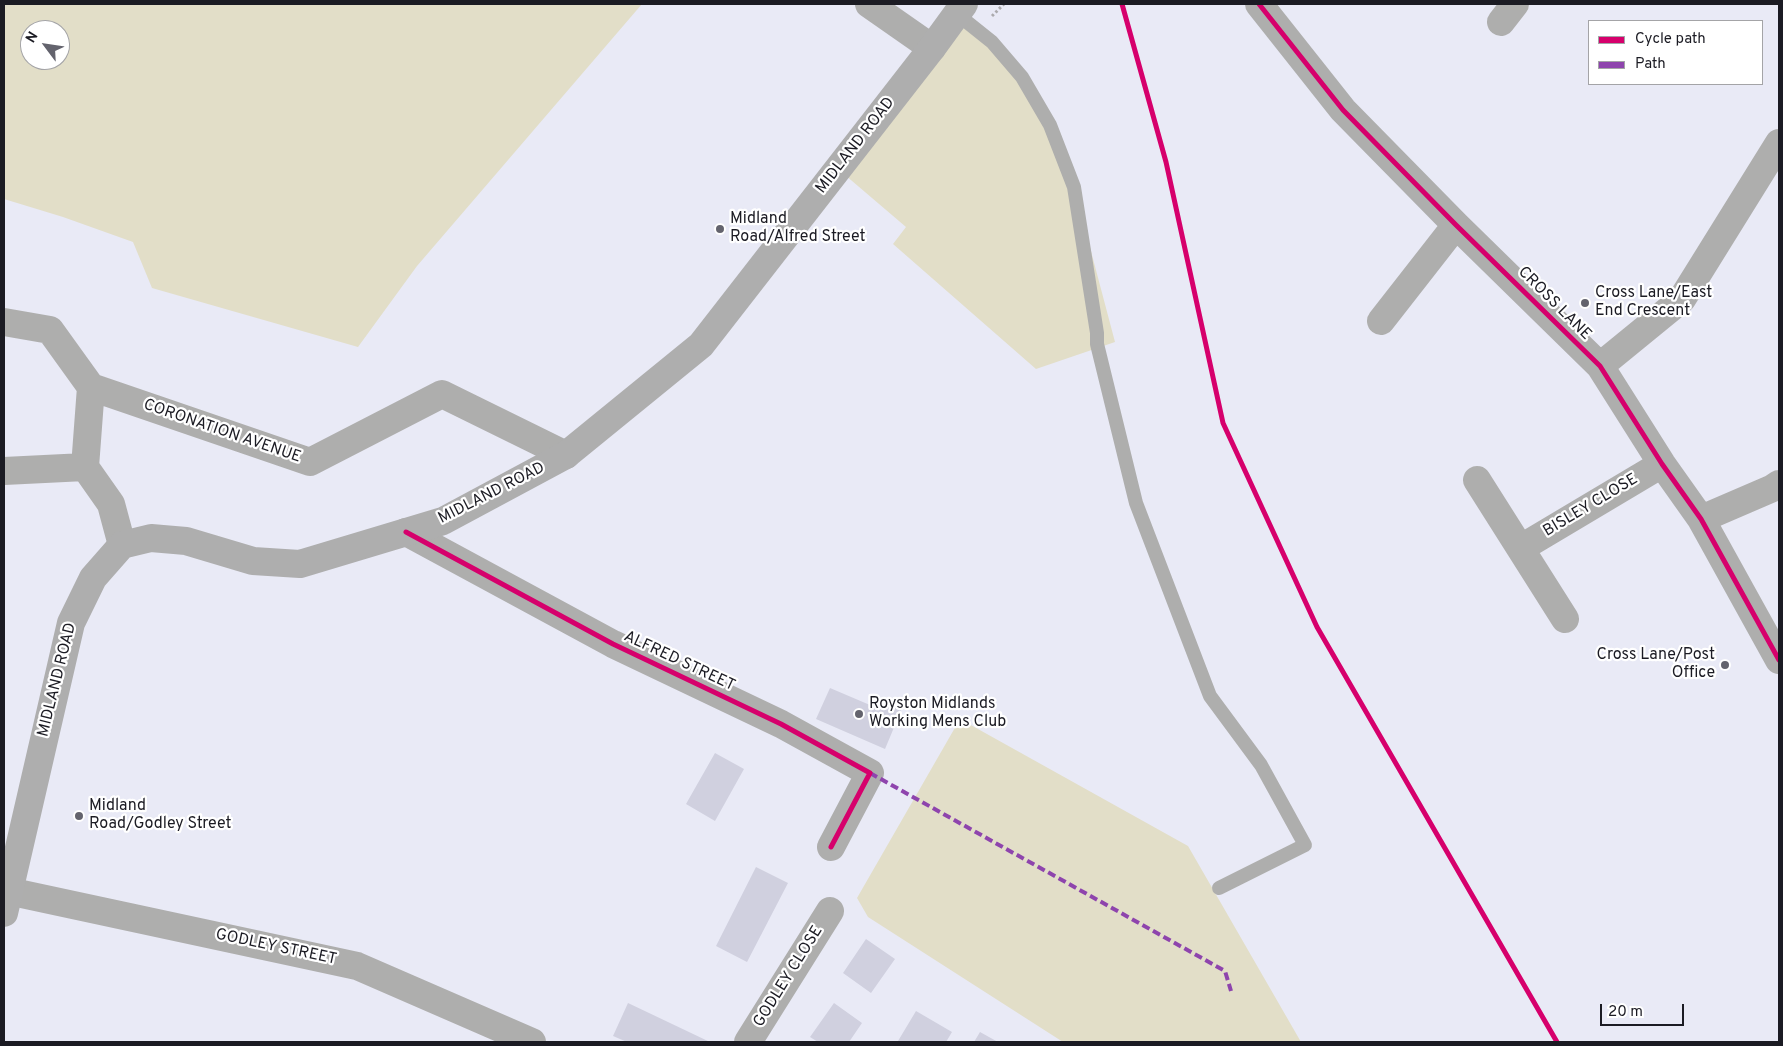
<!DOCTYPE html>
<html>
<head>
<meta charset="utf-8">
<style>
  body { margin:0 }
  #map { position:relative; width:1783px; height:1046px; overflow:hidden; background:#e9eaf6; font-family:Overpass,sans-serif }
  canvas { display:block }
  .frame { position:absolute; inset:0; border:5px solid #1b1b23; pointer-events:none }
  .legend { position:absolute; left:1588px; top:20px; width:175px; height:65px; box-sizing:border-box; background:#fff; border:1px solid #a4a4a7; margin:0; padding:6px 9px; list-style:none; font-size:15px; color:#1b1b23 }
  .legend li { display:flex; align-items:center; gap:10px; height:25px }
  .legend b { width:25px; border:1px solid #a4a4a7 }
  .north { position:absolute; left:20px; top:20px; width:50px; height:50px; box-sizing:border-box; background:#fff; border:1px solid #a4a4a7; border-radius:50%; rotate:301deg; font-size:14px; font-weight:700; line-height:20px; text-align:center; color:#1b1b23 }
  .north::after { content:''; display:block; margin:auto; width:18px; height:22px; background:#63636d; clip-path:polygon(50% 0,100% 100%,50% 72%,0 100%) }
  .scale { position:absolute; left:1600px; top:1004px; width:84px; height:22px; box-sizing:border-box; border:2px solid #1b1b23; border-top:0; padding-left:6px; font-size:15px; line-height:18px; white-space:nowrap; color:#1b1b23; -webkit-text-stroke:4px #fff; paint-order:stroke }
</style>
</head>
<body>
<div id="map">
<canvas width="1783" height="1046"></canvas>
<div class="frame"></div>
<ul class="legend">
<li><b style="height:6px;background:#d6006c"></b>Cycle path</li>
<li><b style="height:6px;background:#8e44ad"></b>Path</li>
</ul>
<div class="north">N</div>
<div class="scale">20 m</div>
</div>
<script>
const g = document.querySelector('canvas').getContext('2d');
g.lineJoin = 'round';
function fillPath(path, color) { g.fillStyle = color; g.fill(path, 'evenodd'); }
function trace(path, color, width, dash) { g.strokeStyle = color; g.lineWidth = width; g.lineCap = dash ? 'butt' : 'round'; g.setLineDash(dash || []); g.stroke(path); }
function write(font, color, halo, rows, align = 'center') {
  g.font = font + ' Overpass,sans-serif'; g.lineWidth = 4.5; g.setLineDash([]); g.textBaseline = 'middle'; g.strokeStyle = halo; g.fillStyle = color; for (const [text, x, y, turn = 0] of rows) {
    g.save(); g.translate(x, y); g.rotate((+turn || 0) * Math.PI / 180); g.textAlign = isNaN(turn) ? turn : align; if (halo) g.strokeText(text, 0, 0); g.fillText(text, 0, 0); g.restore();
  }
}
fillPath(new Path2D(`
  M4 4H642L417 266 358 347 152 288 133 242 63 217 4 199ZM30 30H60V60H30Z
  M957 14 1022 77 1074 187 1115 342 1036 369 893 244 906 227 838 169Z
  M960 719 1188 846 1301 1042H1063L868 917 857 898Z`), '#e2dec8');
fillPath(new Path2D(`
  M830 688 877 708 882 697 903 706 885 749 816 719Z
  M715 753 744 769 715 821 686 804Z
  M756 867 788 883 747 962 716 946Z
  M866 939 895 959 871 993 843 973Z
  M628 1003 710 1042H627L613 1036Z
  M834 1003 862 1023 849 1042H818L810 1037Z
  M916 1011 952 1032 946 1042H901L898 1041Z
  M980 1032 998 1042H974Z`), '#d0d0df');
trace(new Path2D(`
  M992 16 1004 4`), '#abaaad', 3, [2.5, 2.5]);
trace(new Path2D(`
  M957 14 992 42 1022 77 1050 125 1074 187 1097 333V344L1136 503 1210 696 1261 765 1305 845 1219 888`), '#aeaead', 14);
trace(new Path2D(`
  M869 4 932 48
  M1259 4 1343 110 1456 225 1600 366 1662 464 1701 519 1779 660
  M1501 22 1515 4
  M1381 321 1456 225
  M4 322 50 330 91 387 85 467
  M1600 366 1682 299 1779 143
  M91 387 310 462 442 394 566 455
  M4 471 85 467 111 504 122 545
  M1477 480 1565 619
  M1701 519 1773 488 1779 484
  M406 532 613 644 781 724 870 773 831 847
  M1521 548 1662 464
  M8 891 357 966 532 1042
  M748 1042 830 911`), '#aeaead', 28);
trace(new Path2D(`
  M4 913 71 623 93 578 122 545 151 538 186 541 253 561 300 564 443 521 566 455 701 345 932 48 964 4`), '#aeaeae', 28);
trace(new Path2D(`
  M870 773 1225 971 1231 991`), '#8e44ad', 4, [8, 4]);
trace(new Path2D(`
  M1122 4 1166 162 1223 423 1317 627 1557 1042
  M1259 4 1343 110 1456 225 1600 366 1662 464 1701 519 1779 660
  M406 532 613 644 781 724 870 773 831 847`), '#d6006c', 5);
for (const [x, y, r, color] of [
  [720,229,5,"#63636d"],
  [1585,303,5,"#63636d"],
  [1725,665,5,"#63636d"],
  [859,714,5,"#63636d"],
  [79,816,5,"#63636d"]
]) { const dot = new Path2D(); dot.arc(x, y, r, 0, 2 * Math.PI); g.fillStyle = color; g.fill(dot); trace(dot, '#fff', 2); }
write('16px', '#1b1b23', '#fff', [
  ["MIDLAND ROAD",856,146,-52],
  ["CROSS LANE",1554,304,45],
  ["CORONATION AVENUE",222,432,19],
  ["MIDLAND ROAD",492,494,-27],
  ["BISLEY CLOSE",1591,506,-31],
  ["ALFRED STREET",679,662,25],
  ["MIDLAND ROAD",58,680,-76],
  ["GODLEY STREET",276,948,12],
  ["GODLEY CLOSE",789,977,-58]
]);
write('16px', '#1b1b23', '#fff', [
  ["Midland",730,220],
  ["Road/Alfred Street",730,238],
  ["Cross Lane/East",1595,294],
  ["End Crescent",1595,312],
  ["Cross Lane/Post",1715,656,"right"],
  ["Office",1715,674,"right"],
  ["Royston Midlands",869,705],
  ["Working Mens Club",869,723],
  ["Midland",89,807],
  ["Road/Godley Street",89,825]
], 'left');
</script>
</body>
</html>
